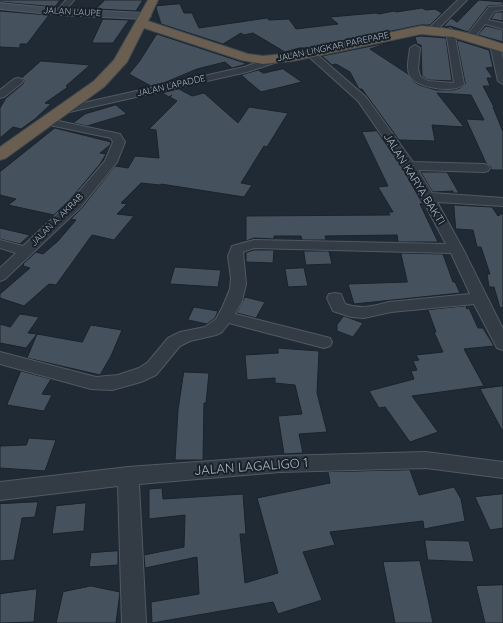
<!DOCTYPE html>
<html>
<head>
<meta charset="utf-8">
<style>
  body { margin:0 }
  canvas { display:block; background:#202a34 }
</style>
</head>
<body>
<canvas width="503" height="623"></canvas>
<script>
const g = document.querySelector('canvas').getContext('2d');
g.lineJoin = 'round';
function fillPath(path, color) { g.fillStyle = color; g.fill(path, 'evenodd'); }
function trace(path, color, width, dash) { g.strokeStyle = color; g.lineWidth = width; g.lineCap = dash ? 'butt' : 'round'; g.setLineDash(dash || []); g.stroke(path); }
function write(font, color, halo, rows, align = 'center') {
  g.font = font + ' Quicksand,sans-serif'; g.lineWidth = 4; g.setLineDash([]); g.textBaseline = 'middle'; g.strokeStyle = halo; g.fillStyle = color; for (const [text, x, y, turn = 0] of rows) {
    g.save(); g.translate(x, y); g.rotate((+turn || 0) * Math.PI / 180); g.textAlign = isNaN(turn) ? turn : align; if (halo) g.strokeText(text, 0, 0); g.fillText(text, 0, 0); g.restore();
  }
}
const building = new Path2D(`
  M0 0H60L55 7 0 2Z
  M105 0H143L136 11 96 9Z
  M479 0 503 2V5L488 6 468 32 450 26 443 27 451 18 457 22Z
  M180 4 184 13H192L199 28 267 18 269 20 289 19 296 29 338 24 330 17 376 13 379 14 394 11 396 12 422 8 426 10 435 9 442 13 430 25H421L308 48H299L285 52 253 33 244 35 241 33 223 44 161 24 156 8 157 6Z
  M0 11 49 15 27 44H20V48L0 47Z
  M496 12H503V21L491 19Z
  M103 19 129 20 113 43H92Z
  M486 26 503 30V42L478 35Z
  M157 34 242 62 247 64 232 68 225 62 197 69 166 82H168L151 86 129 74 139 62Z
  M421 36 446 38 452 81 428 80 422 76 421 45 417 44 415 37Z
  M457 40 489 50 493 67 486 68 493 78H487L490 86H483L494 107H493L503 132V170H491V167L486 163 466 119 484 120 471 95 437 93 464 127 432 125 435 141 399 140 362 89H359L350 72 336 64 332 65 322 56 391 42 370 49 408 74 413 81 419 85 436 90H453L460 88 465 84Z
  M41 61 90 65 66 86 68 87 45 103 51 104 35 119 21 129 13 127 0 138V108L6 98 23 84 24 80 22 78Z
  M283 69 302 82 261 92 241 75 258 70 263 73Z
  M179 89 192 96 204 93 238 123 249 107 288 113 267 147 264 146 241 183 252 185 244 197 161 184 160 185 141 183 121 203 127 204 117 214 134 216 114 240 92 235 56 285 49 284 24 306 0 298V294L30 268 23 266 24 265 23 264 36 252 43 254 58 241 76 220 71 219 81 209 115 166 128 168 135 156 159 158 156 130 149 129 177 101 170 97 172 95 169 97 162 93Z
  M116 105 127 114 87 126 73 123 85 114Z
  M55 128 111 142 110 145 100 153 106 154 100 164 69 201 54 215 8 205 16 199 0 195V172Z
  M377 131 402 167 421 201 423 203 420 204 438 242H398L397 235 325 236 326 240H302L301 236H274V239L254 238 246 241V216L390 215 388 212H393L378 187 388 186 362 132Z
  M421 172H447L459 193H453V191L433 192Z
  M454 205 492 207 498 216 503 213V307L500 308 494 287H489L487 274H490L481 247H477L473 230 456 229Z
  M0 228 30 235 20 244 0 239Z
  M254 250H274L273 263 246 262V253Z
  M304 251H329L332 264 306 265Z
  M401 253 443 254 453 282H455L460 293 354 304 348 284 407 282Z
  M175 267 221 270 218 287 170 284Z
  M304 268 308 286 288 287 285 269Z
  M245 297 265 302 256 318 237 313Z
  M466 306 467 309 469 308 478 328H483L494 346 464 349 484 386 412 396 438 432 410 442 385 407 379 408 369 391 414 379 411 371 417 370 413 361 419 360 416 355 443 352 434 332H436L428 310Z
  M194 307 218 311 215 318 207 324 188 320Z
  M20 314 39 317 28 333 37 334 26 348 0 343V324L10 327Z
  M344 316 363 323 353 337 337 331V325Z
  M91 325 122 330 111 356 100 375 27 358 37 334 82 342Z
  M278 348 319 351 317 393 327 432 299 434 303 453 284 454 278 416 302 414 295 385 275 383V378L247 380 245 355 278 353Z
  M21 371 51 379 42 394 52 395 44 411 7 405Z
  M184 372 209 373 206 403H204L203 460H175L178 410Z
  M503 386V432L480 389Z
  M29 438 56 440 45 471 0 468V446L26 445Z
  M410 470 419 495 454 487 461 499 465 521 424 529 423 521 330 532 335 545 303 552 322 600 278 614 273 602 152 623 151 602 199 594 197 557 145 568 144 555 184 547 185 515 149 519V489L162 488 163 499 243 494 246 534H240L245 583 278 573 257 498 330 483 328 472Z
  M503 494V528L490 530 475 497Z
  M38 502 35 517 22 518 14 560 0 561V504Z
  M86 503 84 531 52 534 56 506Z
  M425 540 469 541 474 562 428 560Z
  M118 551V565L89 567 91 553Z
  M420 561 433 623H395L383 562Z
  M503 585V623H485L476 586Z
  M91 586 120 592 116 623H56L63 592Z
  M37 589 34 622 0 623V594Z`);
fillPath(building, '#46515e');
trace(building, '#1a232b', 1);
const street = new Path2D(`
  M66 0H74L63 14H57L56 12Z
  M458 0H467L436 31H430L429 29 430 27Z
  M503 6V10L495 11 488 20 503 23V29L485 24 474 38H468L467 36 468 34 489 7Z
  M450 28 454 31 464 84C456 94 416 88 410 76 406 68 409 57 410 48L415 45 420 48 418 69 420 76 428 81 454 83 446 31Z
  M495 42 500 45 503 60V84L498 81 490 45Z
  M310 50 313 51 366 97 413 162 484 164 488 165 490 168 488 171 484 172 418 170 432 193 503 198V206L437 202 463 249 503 329V350L497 348 474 304 391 312 364 318 351 317 333 311 327 298 329 294 335 293 341 294 345 304C361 310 374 306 389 302L470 294 451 253 254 248 243 252 246 284 242 301 235 314 330 338 332 342 330 346 324 348 229 323 222 332 216 335 190 341 180 346 156 375 141 382 112 390 91 389 0 364V352L96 377 118 375 139 368 148 362 168 338 180 332 205 327 216 319 223 306 230 289 231 278 228 256 232 246 254 240 446 244 421 197 403 166 358 101 307 55 305 53 307 51Z
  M277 56 280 57 282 59 280 61 247 72 65 113 60 110 65 107 244 67Z
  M18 78 22 79 23 81 22 83 4 97 0 98V90L14 79Z
  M49 119 120 134 125 142 117 162 80 208 5 279 0 281V268L16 253 0 248V240L23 246 70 202 105 161 113 142 111 138 45 124 43 122 45 120Z
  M426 452 503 462V478L426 468 280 472 139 484 146 623H122L118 486 0 500V482L128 467 280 456Z`);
const secondary = new Path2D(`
  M0 3 60 9 145 13 149 14 151 16 149 18 145 19 60 15 0 9Z`);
const highway = new Path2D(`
  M148 0H158L148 21 248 54 263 56 293 53 421 26C450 27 476 35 503 44V52L453 37 421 34 293 61 263 64 241 60 144 28 127 62 104 87 6 158 0 160V147L94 81 114 60Z`);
trace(street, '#505963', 2);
trace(secondary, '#505963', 2);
trace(highway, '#3d464f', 2);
fillPath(street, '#333c45');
fillPath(secondary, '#414b58');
fillPath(highway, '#6a5e50');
write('9px', '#acb6c2', '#182129', [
  ["JALAN LAUPE",72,12,3],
  ["JALAN LINGKAR PAREPARE",333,47,-12],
  ["JALAN LAPADDE",171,86,-13],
  ["JALAN A. AKRAB",57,220,-45]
]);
write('11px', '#acb6c2', '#182129', [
  ["JALAN KARYA BAKTI",414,179,58]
]);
write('13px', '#acb6c2', '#182129', [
  ["JALAN LAGALIGO 1",251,467,-4]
]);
</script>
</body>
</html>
